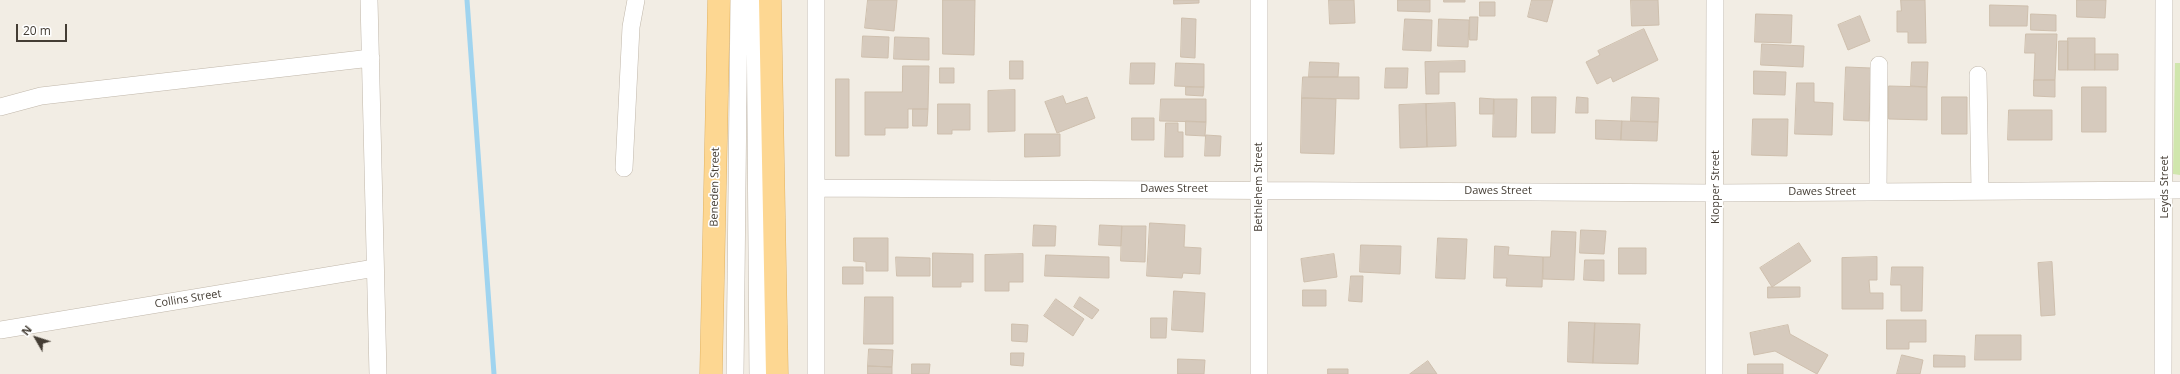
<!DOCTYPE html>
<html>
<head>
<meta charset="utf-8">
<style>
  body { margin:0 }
  #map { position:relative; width:2180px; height:374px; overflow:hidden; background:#f2ede4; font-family:"Open Sans",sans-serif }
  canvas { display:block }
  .north { position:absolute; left:16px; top:318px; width:40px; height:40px; -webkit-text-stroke:3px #fff; paint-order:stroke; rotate:309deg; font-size:11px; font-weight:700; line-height:16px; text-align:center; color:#443d34 }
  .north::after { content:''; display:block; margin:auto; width:14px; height:18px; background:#443d34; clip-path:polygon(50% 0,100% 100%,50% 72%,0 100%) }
  .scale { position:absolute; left:16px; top:24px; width:51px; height:18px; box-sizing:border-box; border:2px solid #443d34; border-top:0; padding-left:5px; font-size:12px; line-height:14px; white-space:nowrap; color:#443d34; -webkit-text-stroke:3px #fff; paint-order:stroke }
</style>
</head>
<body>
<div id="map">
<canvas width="2180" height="374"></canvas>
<div class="north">N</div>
<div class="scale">20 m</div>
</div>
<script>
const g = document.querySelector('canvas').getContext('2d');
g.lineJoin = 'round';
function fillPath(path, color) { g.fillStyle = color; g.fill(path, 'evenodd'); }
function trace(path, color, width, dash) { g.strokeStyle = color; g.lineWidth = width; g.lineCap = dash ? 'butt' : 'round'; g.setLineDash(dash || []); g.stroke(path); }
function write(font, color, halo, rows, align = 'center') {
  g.font = font + ' "Open Sans",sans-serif'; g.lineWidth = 3.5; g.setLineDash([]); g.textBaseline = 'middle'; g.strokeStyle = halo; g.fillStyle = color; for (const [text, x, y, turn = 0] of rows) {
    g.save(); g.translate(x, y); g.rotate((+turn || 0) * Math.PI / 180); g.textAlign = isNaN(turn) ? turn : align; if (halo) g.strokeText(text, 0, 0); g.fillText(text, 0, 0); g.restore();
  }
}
fillPath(new Path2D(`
  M2175 63H2180V175L2173 174Z`), '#d0e6ad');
trace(new Path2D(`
  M467 0 494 374`), '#a0d4ef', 5);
const building = new Path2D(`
  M868 0H897L894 31 865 28Z
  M943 0H975L974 55 943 54Z
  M1174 0H1199V3L1174 4Z
  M1329 0H1354L1355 23 1330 24Z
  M1398 0H1430V12L1398 11Z
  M1444 0H1465V2H1444Z
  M1532 0H1553L1547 22 1528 17Z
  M1631 0H1658L1659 25 1632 26Z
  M1901 0H1925L1926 43H1908V32H1897V11H1901Z
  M2077 0H2106L2105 18 2077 17Z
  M1480 2H1495V16H1480Z
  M1990 5 2028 6 2027 26H1990Z
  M1756 14 1792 15 1791 43 1755 42Z
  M2031 14 2056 15V31L2031 30Z
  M1860 16 1870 41 1848 50 1838 25Z
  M1470 17H1478L1477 40H1470Z
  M1182 18 1196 19 1195 58 1181 57Z
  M1405 19 1432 20 1431 51 1403 50Z
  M1439 19 1469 20 1468 47 1438 46Z
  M1644 29 1658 60 1613 82 1611 77 1597 84 1586 62 1600 55 1598 51Z
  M2026 34H2057L2055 80H2034L2035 53H2025Z
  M863 36 889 37 888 58 862 57Z
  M895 37 929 38V60L894 59Z
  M2068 38H2095V70H2068Z
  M2059 41H2068V70H2059Z
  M1762 44 1804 46 1803 67 1761 65Z
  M2095 54H2118V70H2095Z
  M1010 61H1023V79H1010Z
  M1465 61V72H1439V94H1426L1425 62Z
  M1310 62 1339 63 1338 77H1309Z
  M1912 62H1928L1927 87 1911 86Z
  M1131 63H1155L1154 84H1130Z
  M1176 63 1204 64V87L1175 86Z
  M903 66H929L928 109H908V128H885V135H865V92H902Z
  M1846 67 1871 68 1869 121 1844 120Z
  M940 68H954V83H940Z
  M1386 68H1408L1407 88H1385Z
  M1754 71 1786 72 1785 95 1754 94Z
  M1303 77H1359V99L1302 98Z
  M836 79H849V156H836Z
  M2034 80H2055V97L2034 96Z
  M1797 83H1814V102L1833 103 1832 135 1795 134Z
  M1889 86 1927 87V120L1889 119Z
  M1186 87H1204L1203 96 1186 95Z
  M2082 87H2106V132H2082Z
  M1015 90V131L988 132V91Z
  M1063 96 1066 104 1087 97 1095 118 1057 133 1045 102Z
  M1532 97H1556L1555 133H1532Z
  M1577 97 1588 98V113H1576Z
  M1632 97 1659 98 1658 122 1631 121Z
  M1942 97H1967V134H1942Z
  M1302 98 1336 99 1334 154 1301 153Z
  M1480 98 1494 99V114H1480Z
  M1161 99H1206V122L1160 121Z
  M1494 99H1517L1516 137H1493Z
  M1455 103 1456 146 1427 147 1426 104Z
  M938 104H970V130H952V134H938Z
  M1426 104 1427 147 1400 148 1399 105Z
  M913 109H928L927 126H913Z
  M2009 110H2052V140H2008Z
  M1132 118H1154V140H1132Z
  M1753 119H1788L1787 156 1752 155Z
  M1596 120 1622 121 1621 140 1596 139Z
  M1186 121 1206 122 1205 136 1186 135Z
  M1622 121 1658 122 1657 141 1621 140Z
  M1166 123H1178V132H1183V157H1165Z
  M1025 134H1060V156L1025 157Z
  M1206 135 1221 136 1220 156H1205Z
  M1150 223 1185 225 1184 247 1201 248 1200 274 1183 273 1182 278 1147 276Z
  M1034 225 1056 226 1055 246H1033Z
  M1100 225 1122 226 1121 246 1099 245Z
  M1122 226H1146L1145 262 1121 261Z
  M1581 230 1606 231 1604 254 1580 253Z
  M1552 231 1576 232 1574 280 1543 279V257H1550Z
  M854 238H888V271H866V262L854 261Z
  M1438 238 1467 239 1465 279 1436 278Z
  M1799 243 1811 261 1772 287 1760 268Z
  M1361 245 1401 246 1400 274 1360 272Z
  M1495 246 1509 247 1508 255 1543 257 1542 287 1506 286 1507 278H1494Z
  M1619 248H1646V274H1619Z
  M933 253 973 254V282H961V287H933Z
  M1023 254V282H1009V291H985V255Z
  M1334 254 1337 277 1304 282 1301 259Z
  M1046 255 1109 257V278L1045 276Z
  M896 257 930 258V276H897Z
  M1877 257V280H1869L1870 293H1883V309H1842V258Z
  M1585 260H1604V281L1584 280Z
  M2052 262 2055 315 2041 316 2038 263Z
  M843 267H863V284H843Z
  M1892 267H1923L1922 311H1901V285H1891Z
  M1351 276H1363L1362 302 1349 301Z
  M1768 287H1800V297L1768 298Z
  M1303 290H1326V306H1303Z
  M1174 291 1205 293 1203 332 1172 330Z
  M865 297H893V344H864Z
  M1080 297 1099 310 1092 319 1074 307Z
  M1056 299 1084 319 1073 336 1044 316Z
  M1151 318H1167L1166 338H1151Z
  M1887 320H1926V342H1909V349H1887Z
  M1569 322 1595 323 1593 363 1568 362Z
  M1595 323 1640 324 1638 364 1593 363Z
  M1012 324 1028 325 1027 342 1012 341Z
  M1788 325 1790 334 1828 355 1817 374 1775 351 1754 355 1750 333Z
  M1976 335H2021V360H1975Z
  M869 349 893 350 892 367 868 366Z
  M1011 353H1024L1023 366 1011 365Z
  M1902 355 1923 360 1920 374H1897Z
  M1934 355 1965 356V367H1934Z
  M1178 359 1205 360 1204 374H1178Z
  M1428 361 1437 374H1410Z
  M912 364H930L929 374H912Z
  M1748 364H1783V374H1748Z
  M868 366 892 367V374H868Z
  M1328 369H1348V374H1328Z`);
fillPath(building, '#d6cabd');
trace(building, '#cebfad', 1);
const minor = new Path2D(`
  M369 0 378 374
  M755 0 758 374
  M1259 0V374
  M1978 75 1980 191
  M0 107 41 96 371 58
  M624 168 631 27 636 0
  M816 188 1716 193 2180 190
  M1878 192 1879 65
  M0 330 375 268
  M735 374 739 0
  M816 374V0
  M1714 374 1715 0
  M2163 374 2164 0`);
const major = new Path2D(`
  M770 0 777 374
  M711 374 719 0`);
trace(minor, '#c0b7aa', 18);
trace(major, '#e2b362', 23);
trace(minor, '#fff', 17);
trace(major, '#fdd792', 22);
write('11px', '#443d34', '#fff', [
  ["Beneden Street",715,187,-89],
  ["Bethlehem Street",1259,187,-90],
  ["Klopper Street",1716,187,-90],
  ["Leyds Street",2165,187,-90],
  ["Dawes Street",1174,189],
  ["Dawes Street",1498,191],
  ["Dawes Street",1822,192],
  ["Collins Street",188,299,-9]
]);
</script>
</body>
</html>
